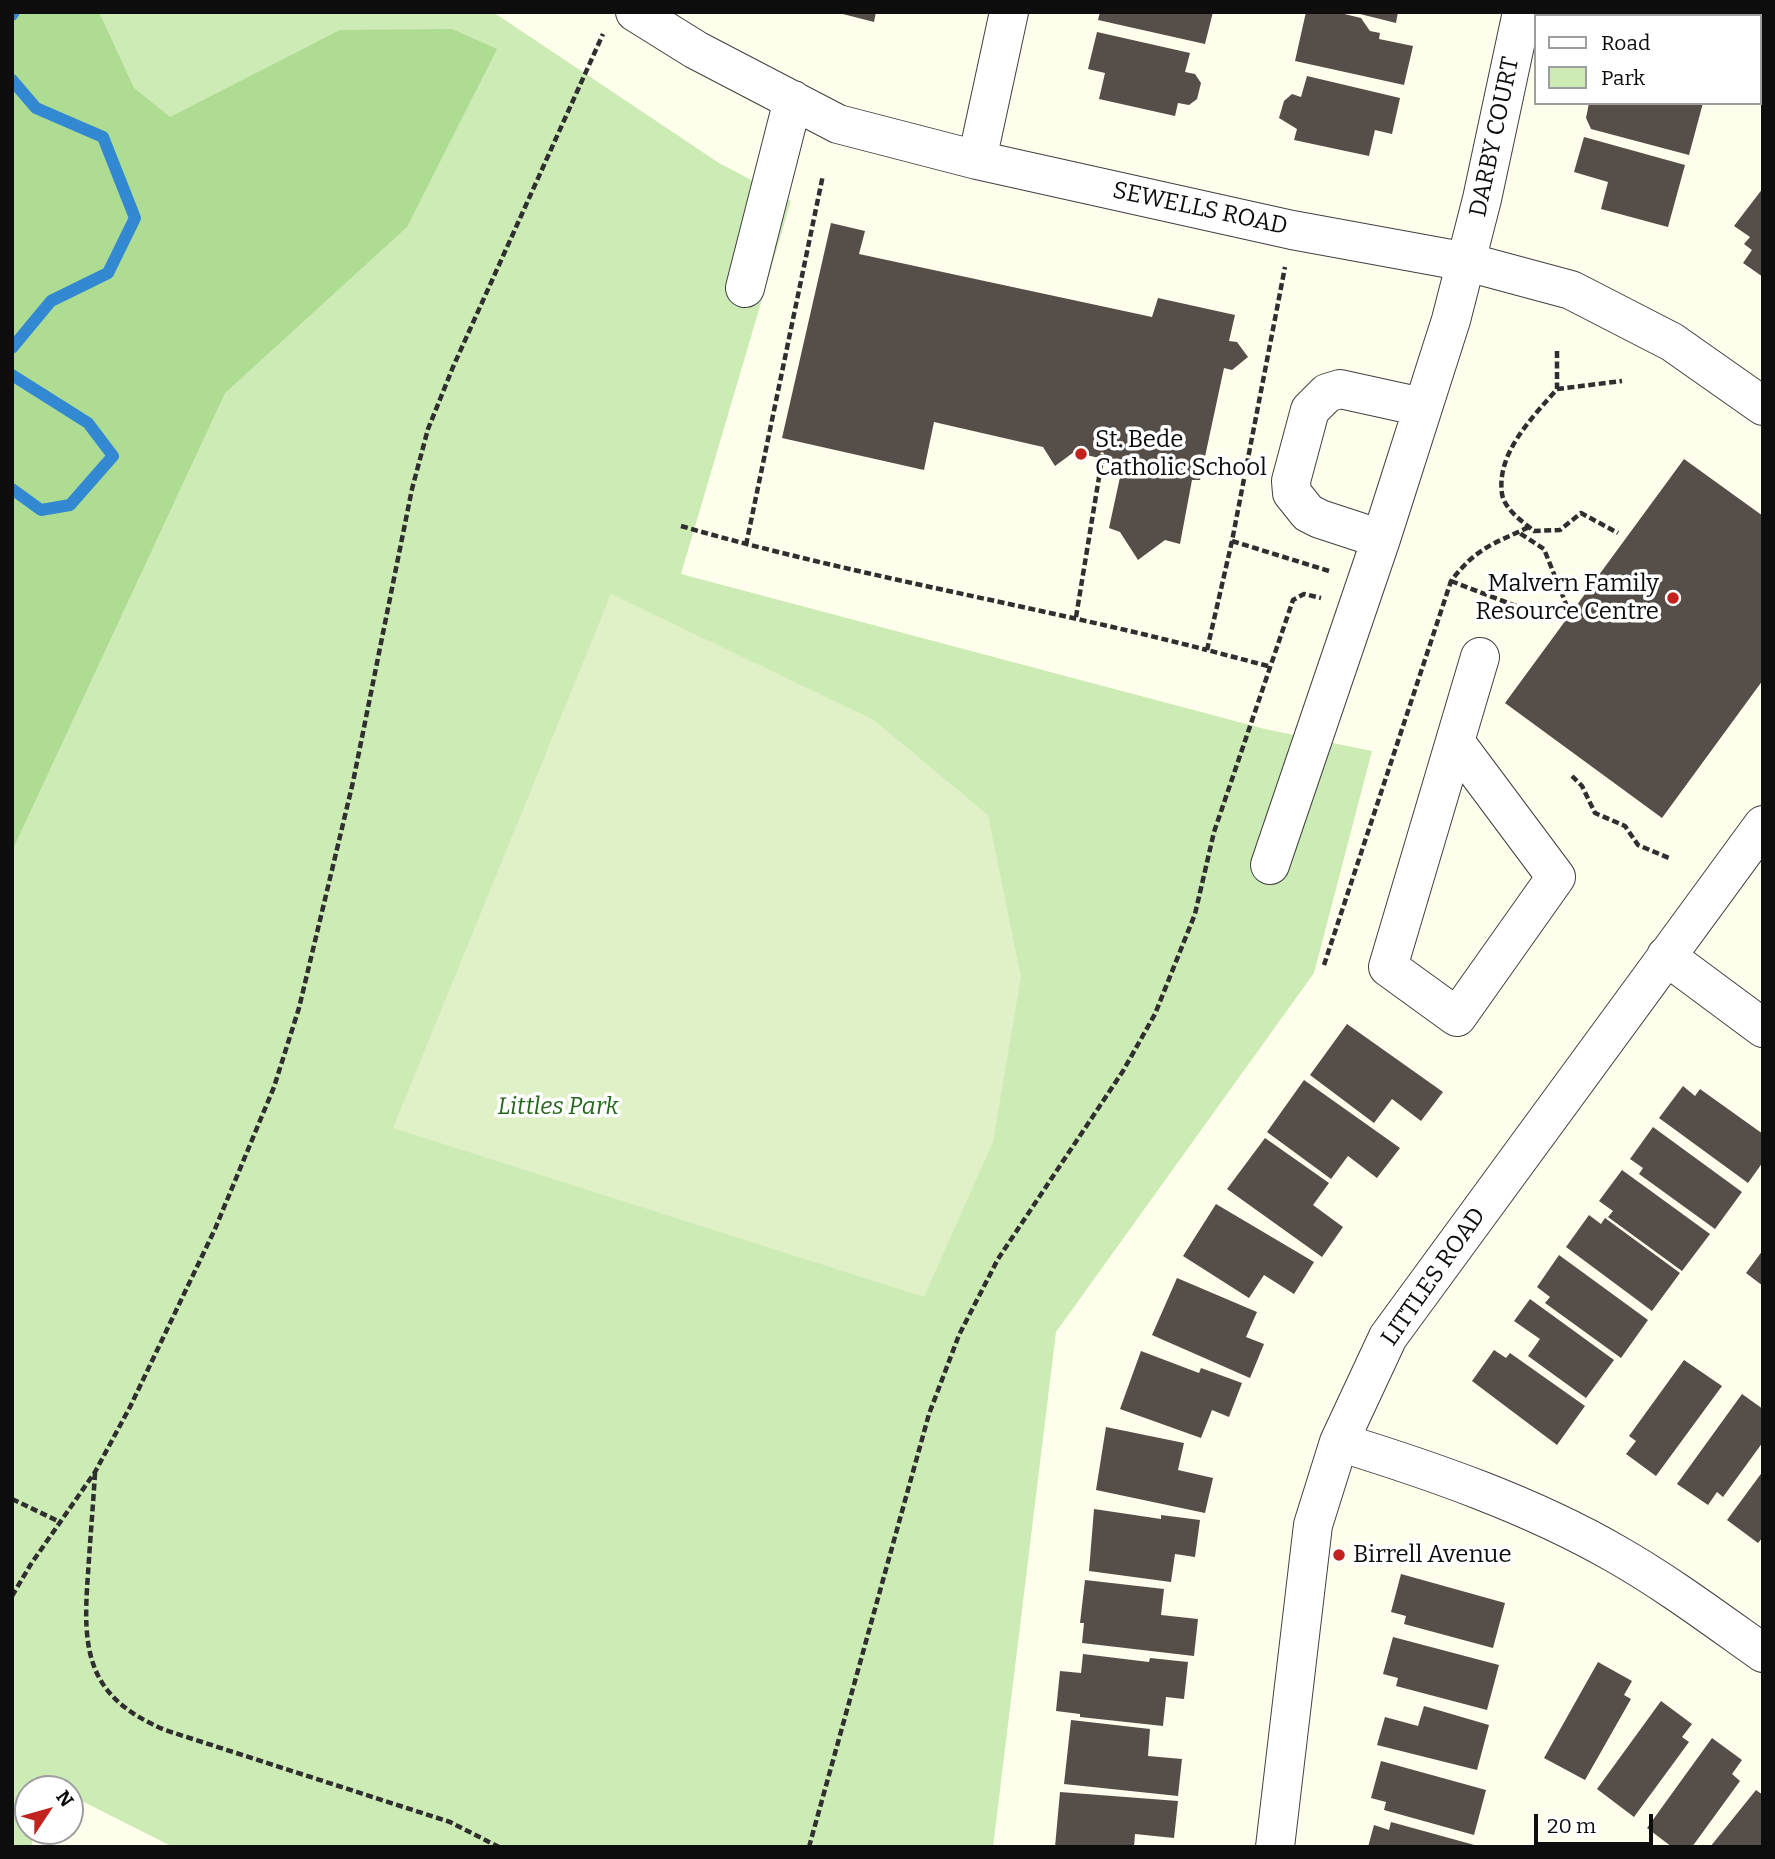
<!DOCTYPE html>
<html>
<head>
<meta charset="utf-8">
<style>
  body { margin:0 }
  #map { position:relative; width:1775px; height:1859px; overflow:hidden; background:#fffdec; font-family:Bitter,serif }
  canvas { display:block }
  .frame { position:absolute; inset:0; border:14px solid #0d0d0d; pointer-events:none }
  .legend { position:absolute; left:1534px; top:14px; width:228px; height:91px; box-sizing:border-box; background:#fff; border:2px solid #9e9e9e; margin:0; padding:9px 12px; list-style:none; font-size:21px; color:#0d0d0d }
  .legend li { display:flex; align-items:center; gap:14px; height:35px }
  .legend b { width:35px; border:2px solid #9e9e9e }
  .north { position:absolute; left:14px; top:1775px; width:70px; height:70px; box-sizing:border-box; background:#fff; border:2px solid #9e9e9e; border-radius:50%; rotate:54deg; font-size:19px; font-weight:700; line-height:28px; text-align:center; color:#0d0d0d }
  .north::after { content:''; display:block; margin:auto; width:24px; height:32px; background:#c2231f; clip-path:polygon(50% 0,100% 100%,50% 72%,0 100%) }
  .scale { position:absolute; left:1534px; top:1814px; width:119px; height:32px; box-sizing:border-box; border:4px solid #0d0d0d; border-top:0; padding-left:9px; font-size:21px; line-height:24px; white-space:nowrap; color:#0d0d0d; -webkit-text-stroke:5px #fff; paint-order:stroke }
</style>
</head>
<body>
<div id="map">
<canvas width="1775" height="1859"></canvas>
<div class="frame"></div>
<ul class="legend">
<li><b style="height:9px;background:#fff"></b>Road</li>
<li><b style="height:19px;background:#cdebb5"></b>Park</li>
</ul>
<div class="north">N</div>
<div class="scale">20 m</div>
</div>
<script>
const g = document.querySelector('canvas').getContext('2d');
g.lineJoin = 'round';
function fillPath(path, color) { g.fillStyle = color; g.fill(path, 'evenodd'); }
function trace(path, color, width, dash) { g.strokeStyle = color; g.lineWidth = width; g.lineCap = dash ? 'butt' : 'round'; g.setLineDash(dash || []); g.stroke(path); }
function write(font, color, halo, rows, align = 'center') {
  g.font = font + ' Bitter,serif'; g.lineWidth = 7; g.setLineDash([]); g.textBaseline = 'middle'; g.strokeStyle = halo; g.fillStyle = color; for (const [text, x, y, turn = 0] of rows) {
    g.save(); g.translate(x, y); g.rotate((+turn || 0) * Math.PI / 180); g.textAlign = isNaN(turn) ? turn : align; if (halo) g.strokeText(text, 0, 0); g.fillText(text, 0, 0); g.restore();
  }
}
fillPath(new Path2D(`
  M12 12H493L719 163 791 201 681 574 1265 729 1372 751 1314 973 1056 1332 993 1847H173L70 1795V1789H58L34 1777 33 1789H28V1831H32V1847H12Z`), '#cdebb5');
fillPath(new Path2D(`
  M12 12H99L134 88 170 117 340 30 452 29 497 49 407 227 225 393 12 851Z`), '#afdc93');
fillPath(new Path2D(`
  M611 594 874 720 988 815 1021 977 993 1142 924 1297 393 1128Z`), '#e0f1c7');
trace(new Path2D(`
  M12 15 14 12
  M12 80 36 108 103 137 135 218 108 273 51 301 12 348
  M12 375 88 423 113 456 70 505 41 510 12 489`), '#3388d2', 12);
fillPath(new Path2D(`
  M835 12H876L874 22Z
  M1100 12H1213L1205 44 1098 20Z
  M1306 12H1336L1361 18 1370 31 1380 33 1379 39 1413 46 1404 85 1295 61Z
  M1352 12H1398L1396 23Z
  M1721 12 1720 16 1640 13V12Z
  M1097 32 1190 53 1185 72 1195 74 1201 83 1197 99 1189 105 1178 103 1175 116 1099 99 1105 73 1088 69Z
  M1307 76 1400 98 1392 134 1375 130 1369 156 1294 140 1297 129 1279 118 1284 101 1292 94 1301 97Z
  M1589 103H1703L1689 155 1591 129 1586 118Z
  M1584 137 1685 165 1668 227 1601 209 1608 182 1574 172Z
  M1763 188V277L1743 263 1752 250 1744 244 1750 237 1734 226Z
  M831 223 865 231 859 254 1152 317 1158 298 1235 315 1229 341 1237 342 1248 357 1232 370 1224 368 1200 480H1192L1180 544 1165 540 1138 560 1120 532 1109 528 1122 468 1102 463 1104 453 1101 452 1099 458 1074 452 1055 466 1043 447 934 422 924 470 782 438Z
  M1684 459 1763 516V680L1662 818 1505 703Z
  M1347 1024 1443 1092 1421 1121 1392 1099 1374 1123 1310 1075Z
  M1304 1080 1400 1148 1377 1178 1348 1156 1331 1179 1267 1132Z
  M1683 1086 1695 1096 1700 1089 1763 1134V1162L1748 1183 1659 1118Z
  M1653 1127 1742 1192 1715 1229 1639 1174 1643 1168 1630 1159Z
  M1265 1138 1329 1183 1313 1205 1343 1227 1322 1257 1227 1189Z
  M1622 1170 1710 1234 1682 1271 1608 1217 1613 1211 1599 1201Z
  M1216 1204 1314 1262 1294 1294 1264 1275 1249 1298 1183 1256Z
  M1589 1215 1601 1224 1605 1218 1680 1273 1652 1311 1566 1247Z
  M1763 1250V1286L1746 1273Z
  M1559 1255 1648 1320 1621 1358 1545 1303 1550 1297 1537 1287Z
  M1177 1278 1257 1312 1246 1337 1264 1344 1250 1378 1152 1335Z
  M1530 1299 1614 1360 1586 1398 1528 1356 1540 1339 1514 1321Z
  M1494 1350 1506 1358 1510 1353 1585 1406 1557 1445 1472 1381Z
  M1141 1351 1199 1373 1201 1368 1242 1383 1229 1417 1212 1410 1201 1438 1120 1409Z
  M1684 1360 1722 1386 1656 1476 1626 1454 1636 1441 1629 1436Z
  M1742 1394 1763 1409V1442L1723 1497 1717 1492 1708 1505 1677 1484Z
  M1106 1427 1184 1443 1178 1470 1213 1478 1205 1513 1096 1490Z
  M1763 1471V1537L1758 1543 1727 1520Z
  M1094 1509 1161 1519V1515L1200 1520 1195 1557 1175 1554 1171 1582 1089 1571Z
  M1401 1574 1505 1603 1493 1648 1404 1624 1406 1616 1391 1612Z
  M1085 1580 1164 1589 1161 1615 1198 1619 1194 1656 1082 1643 1084 1623H1080Z
  M1393 1637 1499 1665 1487 1710 1396 1686 1398 1678 1383 1674Z
  M1083 1654 1149 1662 1150 1658 1188 1662 1184 1699 1166 1697 1163 1726 1080 1717V1714L1056 1711 1060 1671 1081 1673Z
  M1598 1662 1632 1681 1624 1695 1631 1699 1585 1780 1544 1758Z
  M1661 1701 1692 1724 1682 1737 1689 1742 1634 1817 1597 1789Z
  M1424 1706 1489 1725 1477 1770 1377 1745 1385 1717 1418 1726Z
  M1071 1720 1150 1729 1148 1756 1182 1759 1178 1796 1064 1784Z
  M1712 1738 1742 1760 1732 1774 1740 1781 1692 1847H1672L1647 1828Z
  M1381 1761 1486 1790 1474 1835 1384 1810 1386 1802 1371 1798Z
  M1756 1790 1763 1795V1847H1710Z
  M1060 1792 1178 1801 1174 1838 1135 1834 1134 1847H1055Z
  M1391 1822 1478 1846V1847H1368L1374 1825 1389 1830Z`), '#564f49');
const minor = new Path2D(`
  M635 12 696 50 838 124 977 160 1292 230 1467 262 1571 290 1672 342 1763 406
  M977 160 1009 12
  M745 288 793 100
  M1381 539 1320 519 1308 513 1292 493 1291 481 1310 410 1327 393 1340 389 1422 407
  M1456 743 1556 877 1457 1017 1388 967 1480 657
  M1270 865 1381 539 1451 320 1482 199 1522 12
  M1666 956 1763 1028
  M1339 1442C1433 1471 1531 1505 1616 1554 1667 1583 1715 1619 1763 1653
  M1275 1847 1313 1525 1339 1442 1388 1337 1763 825`);
trace(minor, '#404040', 40);
trace(new Path2D(`
  M1557 351V389C1533 417 1496 453 1502 494 1505 510 1523 522 1534 531L1560 530 1581 513 1618 533
  M1557 389 1622 381
  M681 526C854 576 1033 605 1207 650
  M1232 541 1329 571
  M746 545 823 175
  M1451 581 1552 620 1566 604 1544 549 1518 532
  M1076 617 1103 453
  M1268 666 1207 650 1232 541 1285 267
  M1572 776 1582 786 1595 813 1625 826 1638 845 1669 858
  M1324 965 1451 581C1476 548 1493 544 1529 527
  M95 1473C93 1507 90 1541 88 1574 82 1652 87 1697 165 1730L450 1822 499 1847
  M12 1499 60 1522
  M12 1596 31 1564 95 1472 130 1407 215 1229 274 1087 299 1008 353 782 412 489 428 429 453 367 603 34
  M809 1847 929 1414 959 1335 998 1259 1123 1071 1155 1014 1195 914 1214 832 1293 600 1304 594 1321 598`), '#2f2f2f', 4.5, [7, 3.5]);
trace(minor, '#fff', 38);
for (const [x, y, r, color] of [
  [1081,454,7,"#c2231f"],
  [1673,598,7,"#c2231f"],
  [1339,1555,7,"#c2231f"]
]) { const dot = new Path2D(); dot.arc(x, y, r, 0, 2 * Math.PI); g.fillStyle = color; g.fill(dot); trace(dot, '#fff', 2.5); }
write('24px', '#0d0d0d', '#fff', [
  ["DARBY COURT",1495,137,-78],
  ["SEWELLS ROAD",1200,209,12],
  ["LITTLES ROAD",1434,1277,-55]
]);
write('24px', '#0d0d0d', '#fff', [
  ["St. Bede",1095,440],
  ["Catholic School",1095,468],
  ["Malvern Family",1659,584,"right"],
  ["Resource Centre",1659,612,"right"],
  ["Birrell Avenue",1353,1555]
], 'left');
write('italic 24px', '#25671b', '#fff', [
  ["Littles Park",558,1107]
]);
</script>
</body>
</html>
